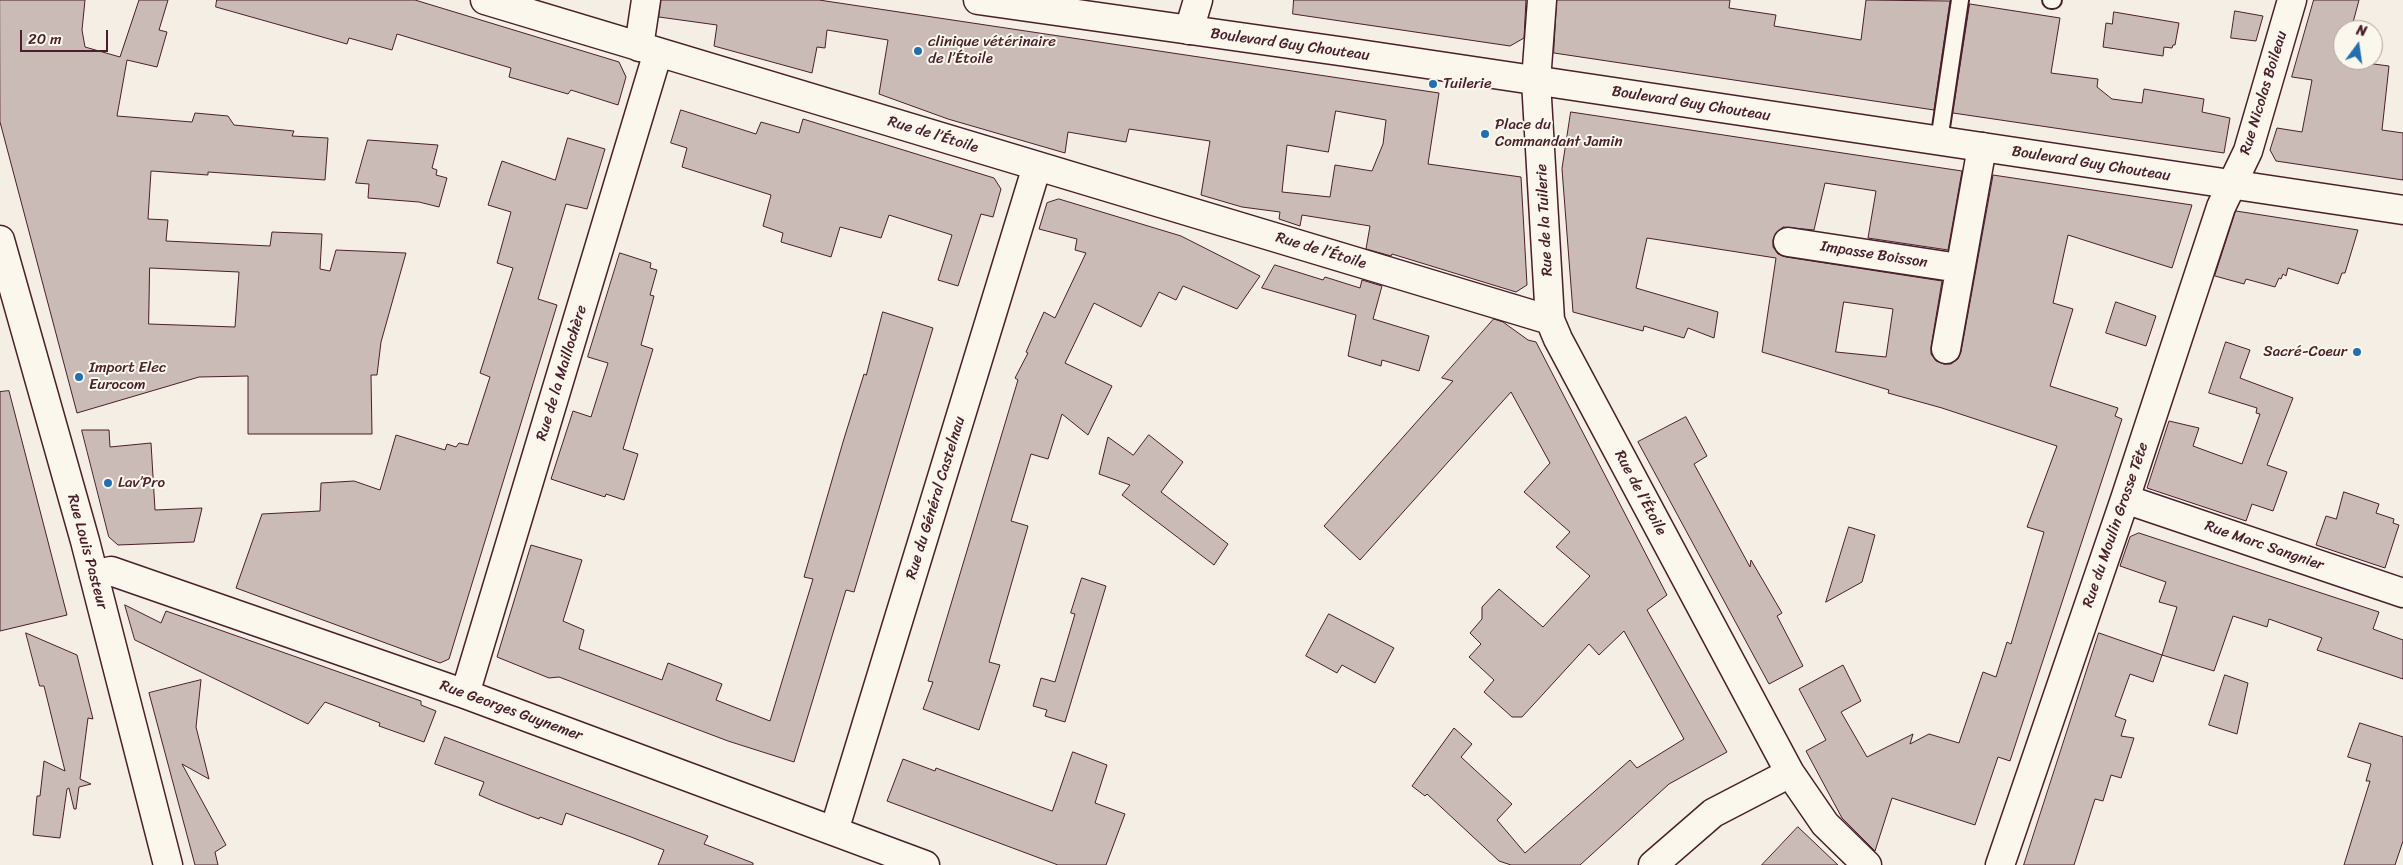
<!DOCTYPE html>
<html>
<head>
<meta charset="utf-8">
<style>
  body { margin:0 }
  #map { position:relative; width:2403px; height:865px; overflow:hidden; background:#f4eee4; font-family:Sriracha,sans-serif }
  canvas { display:block }
  .north { position:absolute; left:2333px; top:20px; width:50px; height:50px; box-sizing:border-box; background:#fbf7ec; border:1px solid #b4a19f; border-radius:50%; rotate:14deg; font-size:14px; font-weight:700; line-height:20px; text-align:center; color:#4a1f2b }
  .north::after { content:''; display:block; margin:auto; width:18px; height:22px; background:#1f6fb2; clip-path:polygon(50% 0,100% 100%,50% 72%,0 100%) }
  .scale { position:absolute; left:20px; top:30px; width:88px; height:22px; box-sizing:border-box; border:2px solid #4a1f2b; border-top:0; padding-left:6px; font-size:15px; line-height:18px; white-space:nowrap; color:#4a1f2b; -webkit-text-stroke:4px #fbf7ec; paint-order:stroke }
</style>
</head>
<body>
<div id="map">
<canvas width="2403" height="865"></canvas>
<div class="north">N</div>
<div class="scale">20 m</div>
</div>
<script>
const g = document.querySelector('canvas').getContext('2d');
g.lineJoin = 'round';
function fillPath(path, color) { g.fillStyle = color; g.fill(path, 'evenodd'); }
function trace(path, color, width, dash) { g.strokeStyle = color; g.lineWidth = width; g.lineCap = dash ? 'butt' : 'round'; g.setLineDash(dash || []); g.stroke(path); }
function write(font, color, halo, rows, align = 'center') {
  g.font = font + ' Sriracha,sans-serif'; g.lineWidth = 4; g.setLineDash([]); g.textBaseline = 'middle'; g.strokeStyle = halo; g.fillStyle = color; for (const [text, x, y, turn = 0] of rows) {
    g.save(); g.translate(x, y); g.rotate((+turn || 0) * Math.PI / 180); g.textAlign = isNaN(turn) ? turn : align; if (halo) g.strokeText(text, 0, 0); g.fillText(text, 0, 0); g.restore();
  }
}
const building = new Path2D(`
  M0 0H85L82 30 85 47 120 57 139 0H168L159 30 167 32 157 67 127 60 117 116 192 122 195 113 228 116 234 125 294 131 292 136 328 138 325 180 208 172V175L151 171 148 219 168 220 166 241 270 246 272 232 322 234 320 269 330 271 336 250 406 253 381 342 377 375H371L372 434H248V376L199 377 77 413 0 122ZM150 268 239 272 235 327 149 324Z
  M217 0H415L619 62 626 77 618 105 571 90 568 94 509 77 511 68 397 34 392 50 349 38 347 44 216 7Z
  M661 0H819L1439 93 1428 164 1521 177 1527 285 1516 292 1392 254 1391 256 1366 249 1370 226 1302 215 1300 226 1279 219 1280 212 1242 207 1201 195 1210 141 1129 129 1126 142 1068 132 1065 153 948 119 879 94 888 40 827 30 825 48 817 47 812 73 714 46 717 25 659 17ZM1336 111 1386 120 1383 144 1372 171 1335 165 1330 197 1282 192 1287 145 1328 152Z
  M1294 0H1526L1524 38 1510 46 1293 14Z
  M1557 0H1730L1729 8 1776 15 1774 26 1861 40 1866 0 1950 1 1934 110 1554 53Z
  M2314 0H2359L2351 30H2343V60L2389 66 2382 130 2403 133V180L2276 161 2270 150 2277 128 2302 132 2312 80 2292 77Z
  M1970 4 2060 18 2051 73 2098 79 2097 87 2112 99 2142 103 2144 89 2204 99 2202 112 2230 118 2224 153 1953 113Z
  M2235 11 2263 16 2256 41 2231 38Z
  M2114 12 2179 23 2175 45H2173L2172 48 2164 47 2163 56 2103 47 2106 23 2112 24Z
  M681 110 756 134 761 122 799 133 803 119 994 178 1001 189 993 217 981 214 958 286 938 280 952 235 889 215 881 238 840 227 831 257 781 242 783 233 763 226 771 195 682 167 687 148 671 143Z
  M1571 112 1962 171 1948 250 1868 238 1876 191 1825 183 1814 230 1783 227 1776 233 1773 240V247L1778 254 1786 257 1942 281 1931 347V354L1936 361 1944 364H1951L1958 359 1961 352 1993 175 2192 205 2172 268 2068 235 2053 303 2073 309 2050 386 2118 408 2115 416 2122 419 2010 761 1998 757 1975 825 1892 798 1875 851 1842 818 1806 751 1826 740 1799 689 1843 665 1861 701 1841 712 1867 757 1913 734 1910 744 1929 734 1959 743 1983 672 1996 677 2007 642 2011 644 2044 532 2027 527 2057 446 1942 408 1888 393 1889 390 1762 352 1776 258 1647 238 1636 288 1718 312 1714 338 1688 328 1684 338 1644 326 1643 331 1573 312 1562 169ZM1844 302 1893 309 1886 357 1836 352Z
  M568 138 605 149 587 209 566 204 538 299 557 305 449 659 440 663 236 588 262 514 320 511 321 483 354 481 380 490 396 435 445 450 447 444 456 447 459 443 468 445 490 377 480 373 513 268 497 263 511 212 488 205 499 170 502 161 555 180Z
  M368 140 438 145 432 168 437 170 436 175 447 178 439 207 419 202 368 198 369 184 356 183Z
  M1059 199 1181 236 1260 276 1237 309 1183 286 1176 300 1159 292 1141 327 1094 303 1065 363 1112 386 1088 435 1062 414 1048 459 1031 454 1011 521 1028 526 989 662 1000 665 979 730 923 709 933 682 928 681 1018 380 1015 378 1028 353 1026 352 1044 312 1055 318 1086 253 1075 250 1077 239 1039 229 1047 203Z
  M2236 211 2358 230 2345 273H2342L2338 284 2288 268 2286 276 2283 274 2281 279 2279 278 2275 287 2246 279 2244 284 2215 276Z
  M620 253 651 263 650 268 657 270 650 295 654 296 641 345 653 349 623 449 638 454 624 500 606 494 605 497 551 479 573 411 591 417 608 363 588 357Z
  M1275 265 1323 280 1325 277 1360 288 1362 280 1382 286 1373 319 1429 336 1419 371 1382 360 1381 366 1348 356 1356 315 1262 288Z
  M2116 302 2156 316 2146 346 2106 333Z
  M883 312 933 328 854 592 846 590 794 762 728 741 559 677 549 678 497 657 531 545 582 560 563 621 584 630 579 649 662 680 668 663 722 684 716 700 770 721 813 579 804 577 843 442 864 374 866 375Z
  M1494 319 1503 322 1528 340 1536 342 1667 595 1647 610 1727 752 1669 784 1580 865H1511L1499 861 1427 794 1425 796 1412 786 1454 728 1472 744 1461 757 1512 804 1497 820 1525 853 1630 760 1637 768 1684 739 1624 631 1599 655 1589 644 1522 717H1512L1484 692 1494 680 1469 657 1481 644 1470 633 1482 619V607L1499 589 1543 627 1590 576 1556 547 1570 532 1524 492 1550 463 1511 392 1360 560 1324 526 1453 381 1442 378Z
  M2226 342 2250 350 2240 378 2293 398 2267 465 2287 472 2273 511 2252 504 2246 521 2147 488 2169 421 2199 428 2193 446 2242 464 2260 414 2256 413 2257 408 2209 393Z
  M9 391 67 615 0 631V392Z
  M1686 417 1707 456 1694 464 1750 567 1751 560 1782 613 1777 616 1803 666 1769 684 1638 442Z
  M82 430H109L110 447 151 443 155 510 202 508 194 542 118 545 109 537Z
  M1149 435 1183 462 1161 492 1228 544 1214 565 1122 495 1130 485 1099 474 1108 437 1133 455Z
  M2344 492 2379 504 2376 513 2394 519 2393 523 2399 525 2385 568 2316 545 2326 516 2336 519Z
  M1849 527 1875 535 1862 582 1826 602Z
  M2139 533 2379 612 2373 629 2403 640V679L2317 650 2322 638 2269 619 2267 627 2233 616 2214 671 2162 655 2177 607 2159 602 2166 582 2120 566 2130 537Z
  M1082 578 1106 586 1065 722 1045 716 1047 710 1033 706 1041 678 1055 682 1075 614 1071 613Z
  M125 605 161 623 166 611 421 701V705L436 711 424 742 379 726 380 723 325 702 308 724 135 640Z
  M1329 614 1394 648 1375 683 1342 665 1337 673 1306 656Z
  M26 633 77 655 93 719 88 718 80 779 91 784 79 787 76 809H74L69 788 67 789 60 838 33 835 37 796H40L44 761 65 771 44 686H40Z
  M2099 633 2162 655 2153 682 2130 674 2115 716 2126 720 2121 736 2134 738 2121 778 2111 775 2103 801 2095 799 2074 865H2024Z
  M2225 675 2248 683 2237 734 2209 725Z
  M201 680 196 727 209 779 182 764 226 845 215 852 218 865H195L149 693Z
  M2360 723 2403 737V841L2395 865H2344L2370 781H2366L2371 764 2348 757Z
  M445 737 708 836 704 844 753 863V865H658L664 850 631 837 566 813 562 825 540 817 539 819 495 802 479 795 484 782 435 764Z
  M1073 752 1107 765 1095 803 1125 814 1106 865H1058L887 801 903 759 935 771 936 768 1052 811Z
  M1798 827 1838 865H1762Z`);
fillPath(building, '#cabbb6');
trace(building, '#4a1f2b', 1);
const lane = new Path2D(`
  M2051 0H2053
  M1939 141 1960 0`);
const street = new Path2D(`
  M485 0 1550 320
  M1542 0 1536 81 1550 320 1558 339 1790 773 1825 824 1867 865
  M1189 30 1198 0
  M639 47 646 0
  M1788 242 1959 268
  M1946 349 1982 147
  M2125 499 2403 593
  M94 575 111 571 465 694 925 865
  M465 694 658 52
  M834 831 1037 166
  M1653 865 1713 813 1790 773
  M2000 865 2125 499 2221 207 2248 151 2292 0`);
const secondary = new Path2D(`
  M978 0 1346 52 2403 210
  M0 240 85 541 168 865`);
trace(lane, '#4a1f2b', 20);
trace(street, '#4a1f2b', 31);
trace(secondary, '#4a1f2b', 31);
trace(lane, '#fbf7ec', 16);
trace(street, '#fbf7ec', 28);
trace(secondary, '#fbf7ec', 28);
for (const [x, y, r, color] of [
  [918,51,5,"#1f6fb2"],
  [1433,84,5,"#1f6fb2"],
  [1485,134,5,"#1f6fb2"],
  [2357,352,5,"#1f6fb2"],
  [79,377,5,"#1f6fb2"],
  [108,483,5,"#1f6fb2"]
]) { const dot = new Path2D(); dot.arc(x, y, r, 0, 2 * Math.PI); g.fillStyle = color; g.fill(dot); trace(dot, '#fbf7ec', 2); }
write('15px', '#4a1f2b', '#fbf7ec', [
  ["clinique vétérinaire",928,42],
  ["de l’Étoile",928,59],
  ["Tuilerie",1443,84],
  ["Place du",1495,125],
  ["Commandant Jamin",1495,142],
  ["Sacré-Coeur",2347,352,"right"],
  ["Import Elec",89,368],
  ["Eurocom",89,385],
  ["Lav’Pro",118,483]
], 'left');
write('15px', '#4a1f2b', '#fbf7ec', [
  ["Boulevard Guy Chouteau",1290,45,8],
  ["Rue Nicolas Boileau",2264,93,-73],
  ["Boulevard Guy Chouteau",1691,104,9],
  ["Rue de l’Étoile",933,135,17],
  ["Boulevard Guy Chouteau",2091,164,9],
  ["Rue de la Tuilerie",1545,220,-93],
  ["Rue de l’Étoile",1321,251,17],
  ["Impasse Boisson",1874,255,9],
  ["Rue de la Maillochère",562,373,-73],
  ["Rue de l’Étoile",1640,493,62],
  ["Rue du Général Castelnau",936,498,-73],
  ["Rue du Moulin Grosse Tête",2116,525,-71],
  ["Rue Marc Sangnier",2264,546,19],
  ["Rue Louis Pasteur",87,552,75],
  ["Rue Georges Guynemer",511,711,20]
]);
</script>
</body>
</html>
